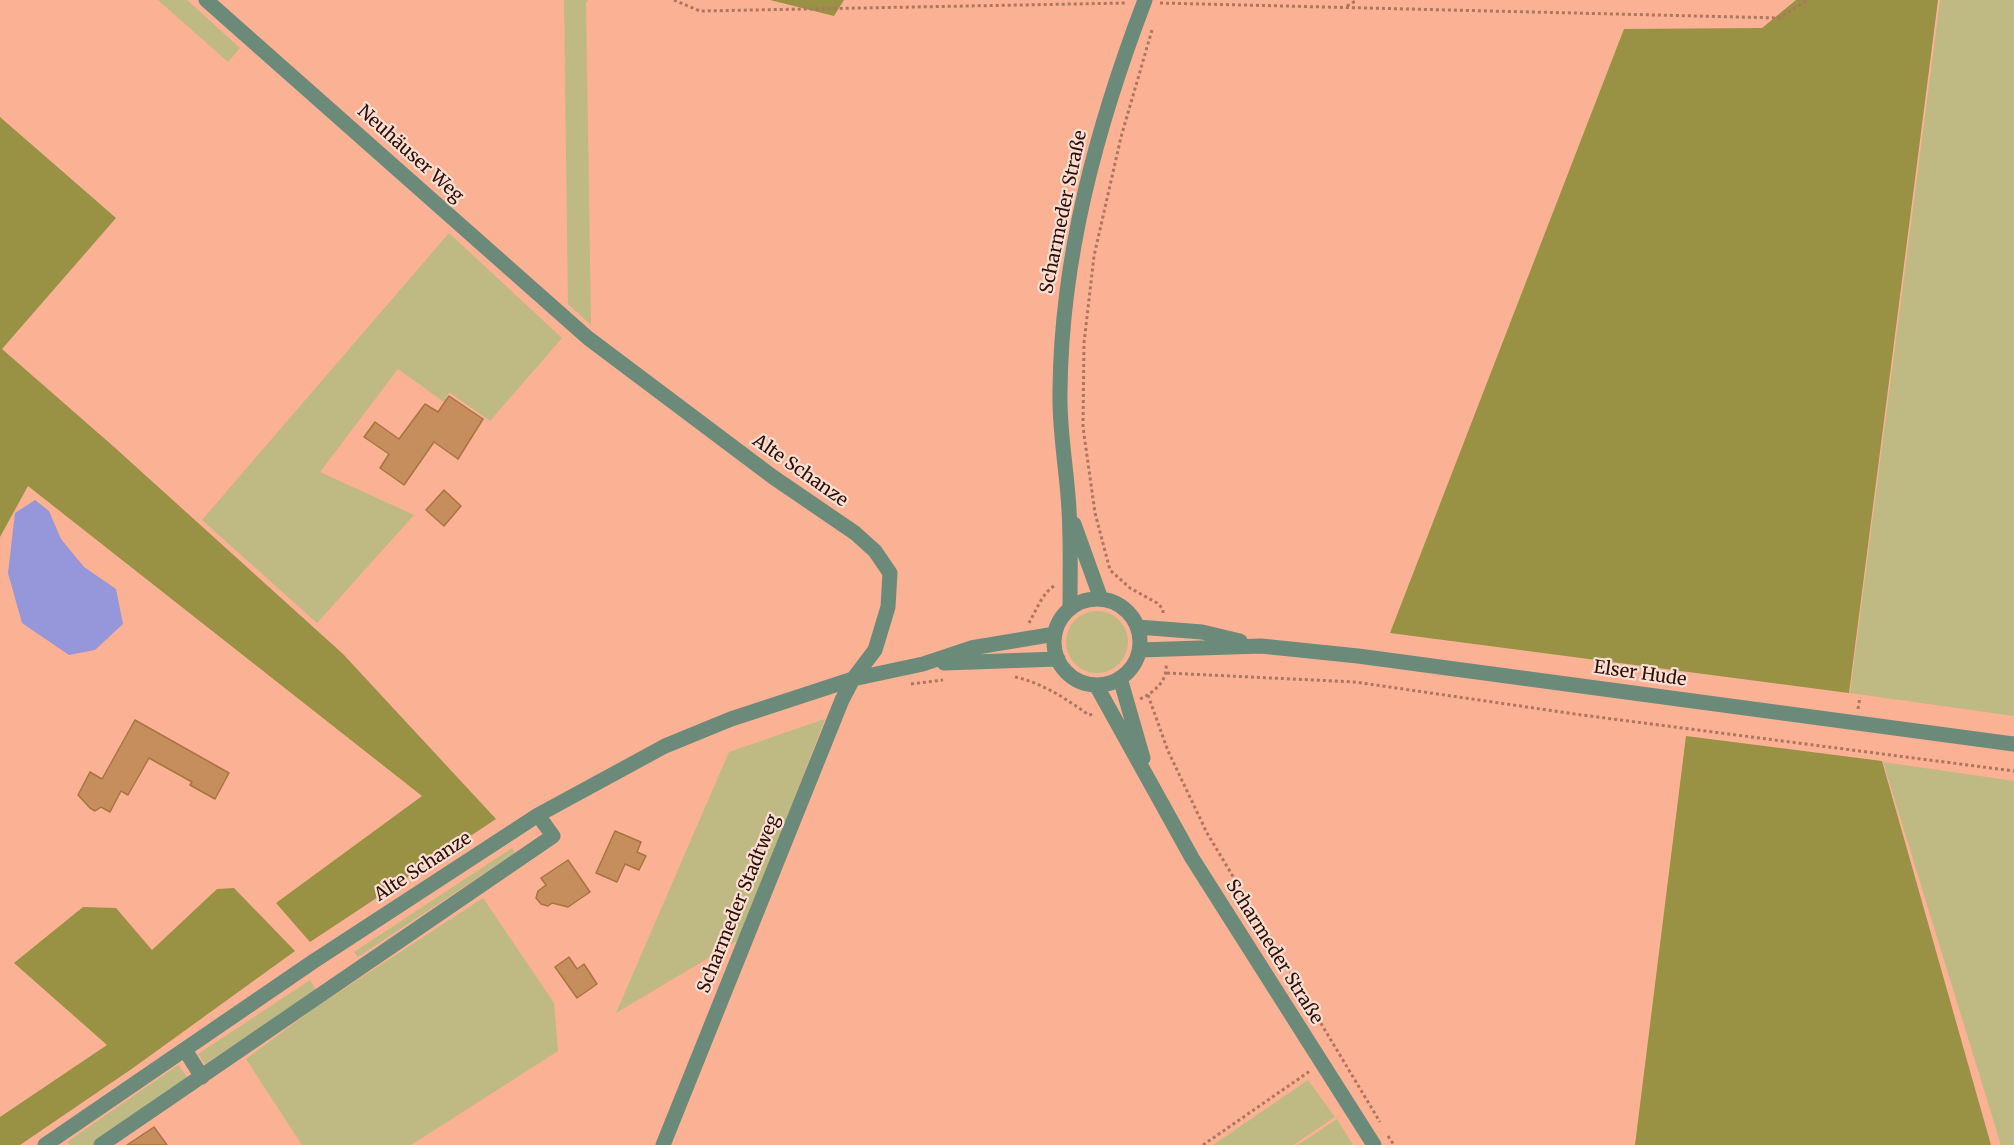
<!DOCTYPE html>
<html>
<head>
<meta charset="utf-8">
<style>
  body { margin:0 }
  canvas { display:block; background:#fab194 }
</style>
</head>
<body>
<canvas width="2014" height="1145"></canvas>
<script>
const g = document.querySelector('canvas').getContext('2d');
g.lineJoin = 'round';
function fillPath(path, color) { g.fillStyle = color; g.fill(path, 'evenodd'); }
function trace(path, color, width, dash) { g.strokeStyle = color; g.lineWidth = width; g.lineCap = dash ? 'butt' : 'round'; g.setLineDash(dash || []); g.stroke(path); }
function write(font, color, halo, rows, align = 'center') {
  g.font = font + ' Merriweather,serif'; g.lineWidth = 4.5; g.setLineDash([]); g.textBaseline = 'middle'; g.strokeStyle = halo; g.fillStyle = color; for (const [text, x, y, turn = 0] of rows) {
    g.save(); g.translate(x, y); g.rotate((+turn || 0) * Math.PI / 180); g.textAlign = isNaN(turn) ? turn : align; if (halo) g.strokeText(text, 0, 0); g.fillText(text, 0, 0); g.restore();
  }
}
fillPath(new Path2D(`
  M158 0H187L240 48 228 62Z
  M564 0H588L586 3 591 325 568 304Z
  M1940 0H2014V716L1850 693Z
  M449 233 562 338 490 421 449 392 444 402 398 369 320 472 414 515 317 623 202 520Z
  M1066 642a31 31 0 1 1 62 0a31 31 0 1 1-62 0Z
  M825 719 740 939 616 1013 729 752Z
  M1883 762 2014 781V1145H2001Z
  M512 848 515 853 358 957 354 952Z
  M483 898 554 1003 558 1051 411 1145H302L246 1059 316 1007Z
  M310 980 317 991 205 1064 198 1054Z
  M178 1065 188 1078 92 1145H70L67 1142Z
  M1308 1080 1335 1117 1293 1145H1213Z
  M1337 1119 1353 1145H1298Z`), '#bfb984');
fillPath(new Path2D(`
  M770 0H844L834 16Z
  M1796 0H1938L1849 693 1390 633 1624 29 1762 28Z
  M0 117 116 218 2 349 113 446 343 654 496 819 310 942 276 903 422 796 28 486 0 537Z
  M1686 736 1882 761 1991 1145H1635Z
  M234 888 295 951 133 1068 20 1145H0V1117L107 1045 14 963 83 907 116 908 152 950 217 889Z`), '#999144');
fillPath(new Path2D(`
  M35 500 49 511 61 539 84 567 116 589 123 624 95 650 69 655 22 623 8 573 15 513Z`), '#9597da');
const building = new Path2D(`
  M449 396 483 419 458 459 434 442 404 485 380 468 389 454 364 437 375 422 399 439 425 404 438 412Z
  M444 490 461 506 444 526 426 510Z
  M135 720 229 773 215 799 190 785 192 782 149 758 128 795 121 791 110 812 101 807 95 811 90 808 78 795 90 772 102 779Z
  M615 831 641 842 637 852 646 856 639 870 625 864 617 882 596 873Z
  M568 860 590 892 568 907 552 903 548 906 541 904 536 898 538 891 546 885 541 878Z
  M569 957 577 969 584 964 597 984 577 998 555 967Z
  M154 1127 167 1145H127Z`);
fillPath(building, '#c58e5c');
trace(building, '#a97441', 1.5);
trace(new Path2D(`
  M674 0 700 11 1127 3
  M1160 3 1780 18 1807 0
  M1347 6 1357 0
  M1152 30 1121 137 1094 256 1084 343 1083 427 1095 513 1110 570 1130 588 1157 603 1163 609V615
  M1029 623C1036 611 1043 591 1056 585
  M1167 673 1355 682 1582 715 2014 771
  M1015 677C1043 683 1066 699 1089 715L1094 714
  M911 684 943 680
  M1148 695 1168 751 1207 833 1380 1122
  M1140 699C1155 692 1168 680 1166 664
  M1858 709 1860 697
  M1388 1136 1394 1145
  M1203 1145 1310 1071`), '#ae7660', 3, [3, 3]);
trace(new Path2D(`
  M206 0 588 338 773 477 855 533 875 551 890 573 888 607 875 650 853 679 842 700 663 1145
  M1074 524 1101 599
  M1054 642a43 43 0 1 1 86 0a43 43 0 1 1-86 0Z
  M1070 609C1070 576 1071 543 1069 510 1067 470 1059 432 1060 392 1061 257 1097 126 1145 0
  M1138 627 1202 632 1240 641
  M1140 650 1261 646 1358 656 2014 744
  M944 663 1058 659
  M1120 678 1143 758
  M1096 685 1192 858 1374 1145
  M185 1050 202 1077
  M45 1145 314 961 538 815 665 746 731 719 853 679 923 664 971 648 1055 634
  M101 1145 553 836 538 815`), '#6b8a7a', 15);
write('18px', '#2a1006', '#fcded2', [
  ["Neuhäuser Weg",410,154,42],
  ["Scharmeder Straße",1064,212,-78],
  ["Alte Schanze",800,471,35],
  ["Elser Hude",1640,674,8],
  ["Alte Schanze",423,867,-33],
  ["Scharmeder Stadtweg",739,904,-68],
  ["Scharmeder Straße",1274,952,58]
]);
</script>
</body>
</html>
